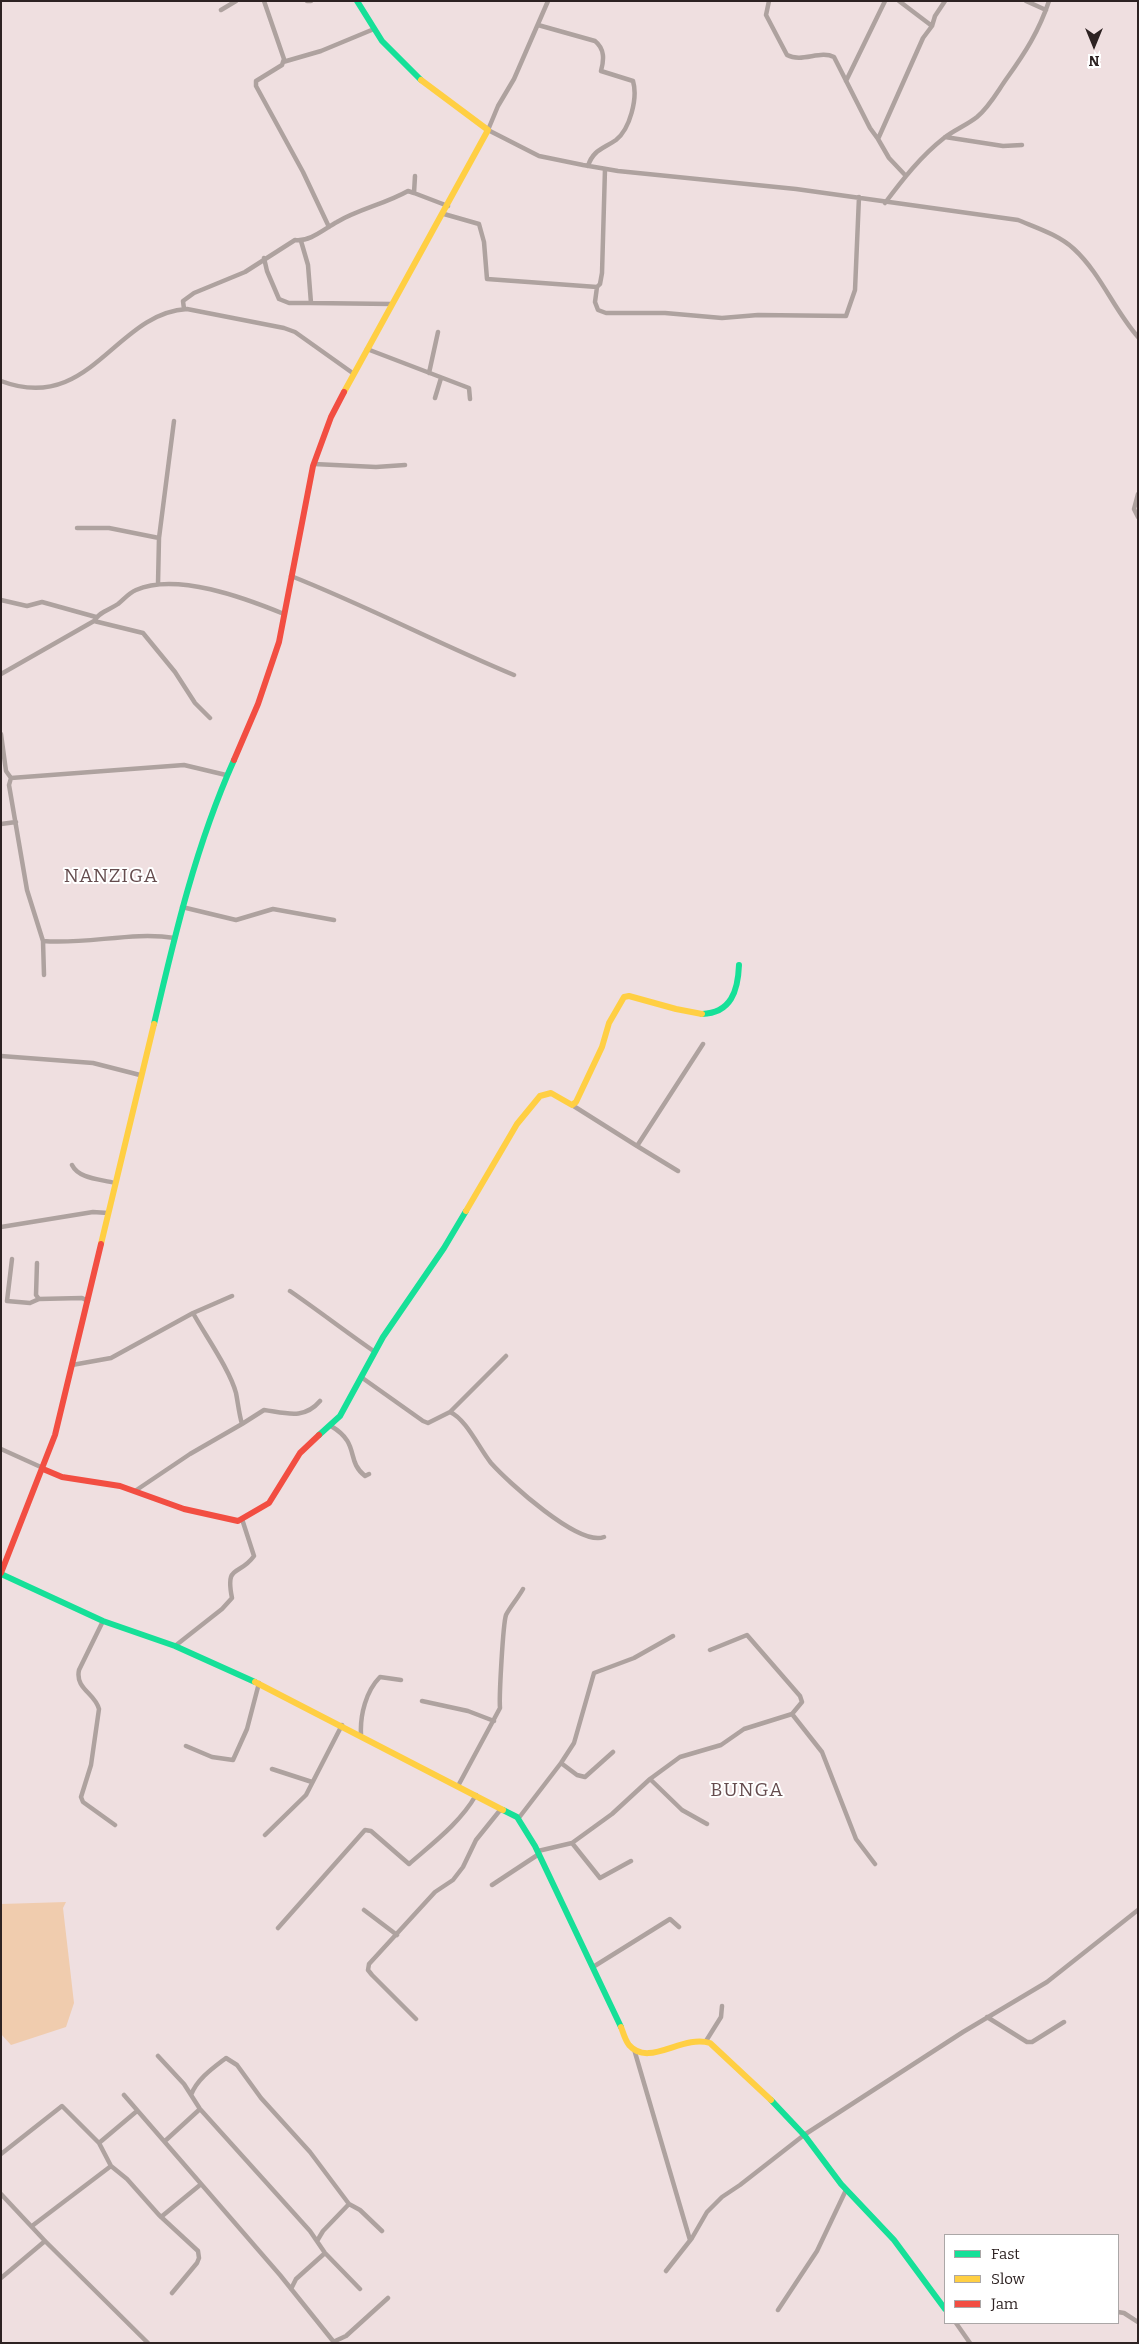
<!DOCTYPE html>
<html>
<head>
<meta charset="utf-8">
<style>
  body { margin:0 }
  #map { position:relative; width:1139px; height:2344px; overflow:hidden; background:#efdfe0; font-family:Bitter,serif }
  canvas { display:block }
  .frame { position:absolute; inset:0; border:2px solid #2d2222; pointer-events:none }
  .legend { position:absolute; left:944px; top:2234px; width:175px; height:90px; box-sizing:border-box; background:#fff; border:1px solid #aba7a7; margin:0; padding:6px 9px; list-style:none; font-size:15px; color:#2d2222 }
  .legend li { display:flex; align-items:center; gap:10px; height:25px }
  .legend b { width:25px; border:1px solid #aba7a7 }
  .north { position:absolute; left:1069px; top:20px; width:50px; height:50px; -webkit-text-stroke:4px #fff; paint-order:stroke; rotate:180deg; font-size:14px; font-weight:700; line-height:20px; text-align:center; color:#2d2222 }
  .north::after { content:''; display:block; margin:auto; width:18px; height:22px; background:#2d2222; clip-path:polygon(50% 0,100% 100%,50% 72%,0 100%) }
</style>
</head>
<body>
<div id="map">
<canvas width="1139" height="2344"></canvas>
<div class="frame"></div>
<ul class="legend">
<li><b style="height:6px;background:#16e098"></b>Fast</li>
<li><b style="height:6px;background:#ffcf43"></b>Slow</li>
<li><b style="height:6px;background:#f24e42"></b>Jam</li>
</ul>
<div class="north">N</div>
</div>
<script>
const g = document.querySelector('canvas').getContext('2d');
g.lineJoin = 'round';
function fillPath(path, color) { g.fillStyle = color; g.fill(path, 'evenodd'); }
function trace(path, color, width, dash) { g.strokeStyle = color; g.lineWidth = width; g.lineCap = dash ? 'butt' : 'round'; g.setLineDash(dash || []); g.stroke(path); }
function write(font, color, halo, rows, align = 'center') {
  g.font = font + ' Bitter,serif'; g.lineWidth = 4; g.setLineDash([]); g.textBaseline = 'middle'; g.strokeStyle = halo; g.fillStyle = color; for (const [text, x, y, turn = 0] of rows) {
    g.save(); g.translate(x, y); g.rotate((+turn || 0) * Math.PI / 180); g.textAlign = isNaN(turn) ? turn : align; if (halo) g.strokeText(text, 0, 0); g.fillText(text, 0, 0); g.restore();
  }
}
fillPath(new Path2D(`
  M66 1902 63 1908 74 2003 66 2027 11 2045 1 2034V1904Z`), '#f0ccae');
trace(new Path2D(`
  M264 1 284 59 282 65 256 81V86L303 172 329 227
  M307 1H311
  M548 1 514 79 498 106 488 130 539 156 583 165 618 171 796 189 1018 220C1037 228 1059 235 1074 249 1101 274 1114 310 1138 337
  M769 1 766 15 787 55C802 63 820 50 834 57L870 128 878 139
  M899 1 932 26 935 16 945 1
  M1026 1 1046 10
  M221 10 236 1
  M538 25 595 41C605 49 604 60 601 71L633 81C638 98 630 129 616 140 603 149 593 150 588 166
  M283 62 321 51 374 29
  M846 81 885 1
  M945 137 1003 146 1022 145
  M605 169 602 273 600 284 597 287 595 302 598 310 606 313H665L722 318 758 315 846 316 855 290 859 197
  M415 176 414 193 448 206
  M906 176 889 158 878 139 923 38 932 26
  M885 203C903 179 921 156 944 138 954 130 967 125 977 117 990 106 997 92 1007 78 1025 53 1039 31 1049 1
  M444 214 479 224 484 242 487 279 597 287
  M301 241 308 265 311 303 392 304
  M264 258 267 271 279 299 289 303H311
  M184 309 183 301 194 293 245 272 295 240C310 242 324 229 337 222 359 209 385 204 408 191L414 193
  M367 349 469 388 470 399
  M429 373 438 332
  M1 381C90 415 115 313 187 309L284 328 295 332 354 374
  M435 398 441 378
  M314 464 376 467 405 465
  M1138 494 1134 509 1138 517
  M77 528H109L159 538 158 584
  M159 538 174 421
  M291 576C367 606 439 644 514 675
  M1 600 27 606 42 602 96 617
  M94 621 143 633 175 672 195 703 210 718
  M1 674 94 621C99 612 109 610 118 604 124 599 129 593 136 590 176 572 245 598 284 614
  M1 734 6 771 11 778 9 785 27 890 43 941C87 945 131 931 175 938
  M11 778 184 765 226 775
  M1 824 16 822
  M182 907 236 920 273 909 334 920
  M43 941 44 975
  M1 1056 93 1063 140 1075
  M572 1105 637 1146 703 1044
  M637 1146 678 1171
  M72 1165C79 1179 100 1179 115 1183
  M1 1227 93 1212 108 1213
  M12 1259 7 1301 30 1303 39 1299 82 1298 88 1301
  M37 1263 36 1295 39 1299
  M290 1291C319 1311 346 1332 375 1352
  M72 1365 111 1358 193 1313 232 1296
  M361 1377 423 1421 428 1423 450 1412C466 1419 479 1448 491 1463 508 1482 579 1547 604 1537
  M450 1412 506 1356
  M242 1424 264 1410C286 1413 304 1420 320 1401
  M331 1426C361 1444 345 1460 365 1476L369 1474
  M1 1449 43 1468
  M135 1491 190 1454 242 1424C239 1414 238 1403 236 1393 230 1370 205 1335 193 1313
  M103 1621 79 1670C75 1689 95 1693 99 1709L91 1765 81 1797 83 1802 115 1825
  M175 1646 222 1609 232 1598C225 1563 239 1577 254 1556L242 1519
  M422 1701 468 1711 494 1721
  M792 1714 822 1752 856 1839 875 1864
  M361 1734C360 1715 366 1691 380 1677L401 1680
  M186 1746 212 1757 233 1760 247 1729 259 1683
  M561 1763 577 1775 585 1777 613 1752
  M272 1769 312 1782
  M650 1779 682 1810 707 1824
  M458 1786 500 1708C499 1697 503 1624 506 1615 510 1607 518 1598 523 1589
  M518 1819 561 1763 574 1743 594 1673 634 1658 673 1636
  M265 1835 306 1795 342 1725
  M572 1843 612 1814 650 1779 680 1757 721 1745 744 1729 792 1714 802 1702 800 1696 747 1635 710 1650
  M538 1851 572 1843 600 1878 631 1861
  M492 1885 539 1854
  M364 1910 397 1935
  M278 1928 365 1830 371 1831 409 1864C433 1843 460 1823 476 1795
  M593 1967 670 1919 679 1927
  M987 2017 1027 2042H1032L1064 2022
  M416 2019 372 1975 368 1970 369 1964 435 1892 453 1880 463 1867 476 1840 501 1809
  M706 2041 721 2017 722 2006
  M634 2049 690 2240
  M158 2056 184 2084 200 2109 310 2231 325 2253 360 2289
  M124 2095 280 2275 333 2341
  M191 2095C197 2079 213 2068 226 2058L237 2065 261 2098 310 2152 349 2204 360 2210 382 2231
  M165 2141 200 2109
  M99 2143 137 2111
  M1 2154 62 2106 99 2143 111 2166 127 2179 159 2215 198 2251 199 2258 197 2263 172 2293
  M1 2194 45 2241 148 2343
  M161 2217 200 2185
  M32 2226 111 2166
  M317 2241 323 2231 349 2204
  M666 2271 692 2238 707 2212 722 2197 740 2185 804 2135 963 2032 1047 1982 1138 1910
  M1 2278 45 2241
  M291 2289 296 2279 325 2253
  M778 2310 817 2251 846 2190
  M1118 2312 1124 2313 1138 2322
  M956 2323 970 2343
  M333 2342 346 2336 388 2298`), '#aea29f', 4.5);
trace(new Path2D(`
  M357 1 382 41 421 80
  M702 1014C731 1013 738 991 739 965
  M154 1024C175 934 196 845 234 760
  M319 1435 340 1416 383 1337 444 1248 466 1211
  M1 1574 103 1621 175 1646 255 1682
  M503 1810 517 1817 535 1846 621 2027
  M771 2100 805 2136 841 2184 894 2240 945 2309`), '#16e098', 6);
trace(new Path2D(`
  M344 392 488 130 421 80
  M466 1211 517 1124 540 1096 551 1093 572 1105 576 1102 602 1047 609 1023 624 997 629 996 676 1009 702 1014
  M101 1244 154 1024
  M255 1682 503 1810
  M621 2027C623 2032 625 2040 629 2045 649 2068 682 2034 710 2043L771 2100`), '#ffcf43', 6);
trace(new Path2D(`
  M234 760 258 704 279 642 313 466 331 417 344 392
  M43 1469 62 1477 120 1486 184 1509 238 1521 269 1503 300 1453 319 1435
  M1 1573 55 1435 101 1244`), '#f24e42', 6);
g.letterSpacing = '1px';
write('19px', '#654c4e', '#fff', [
  ["NANZIGA",111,877],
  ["BUNGA",747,1791]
]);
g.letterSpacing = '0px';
</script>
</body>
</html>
